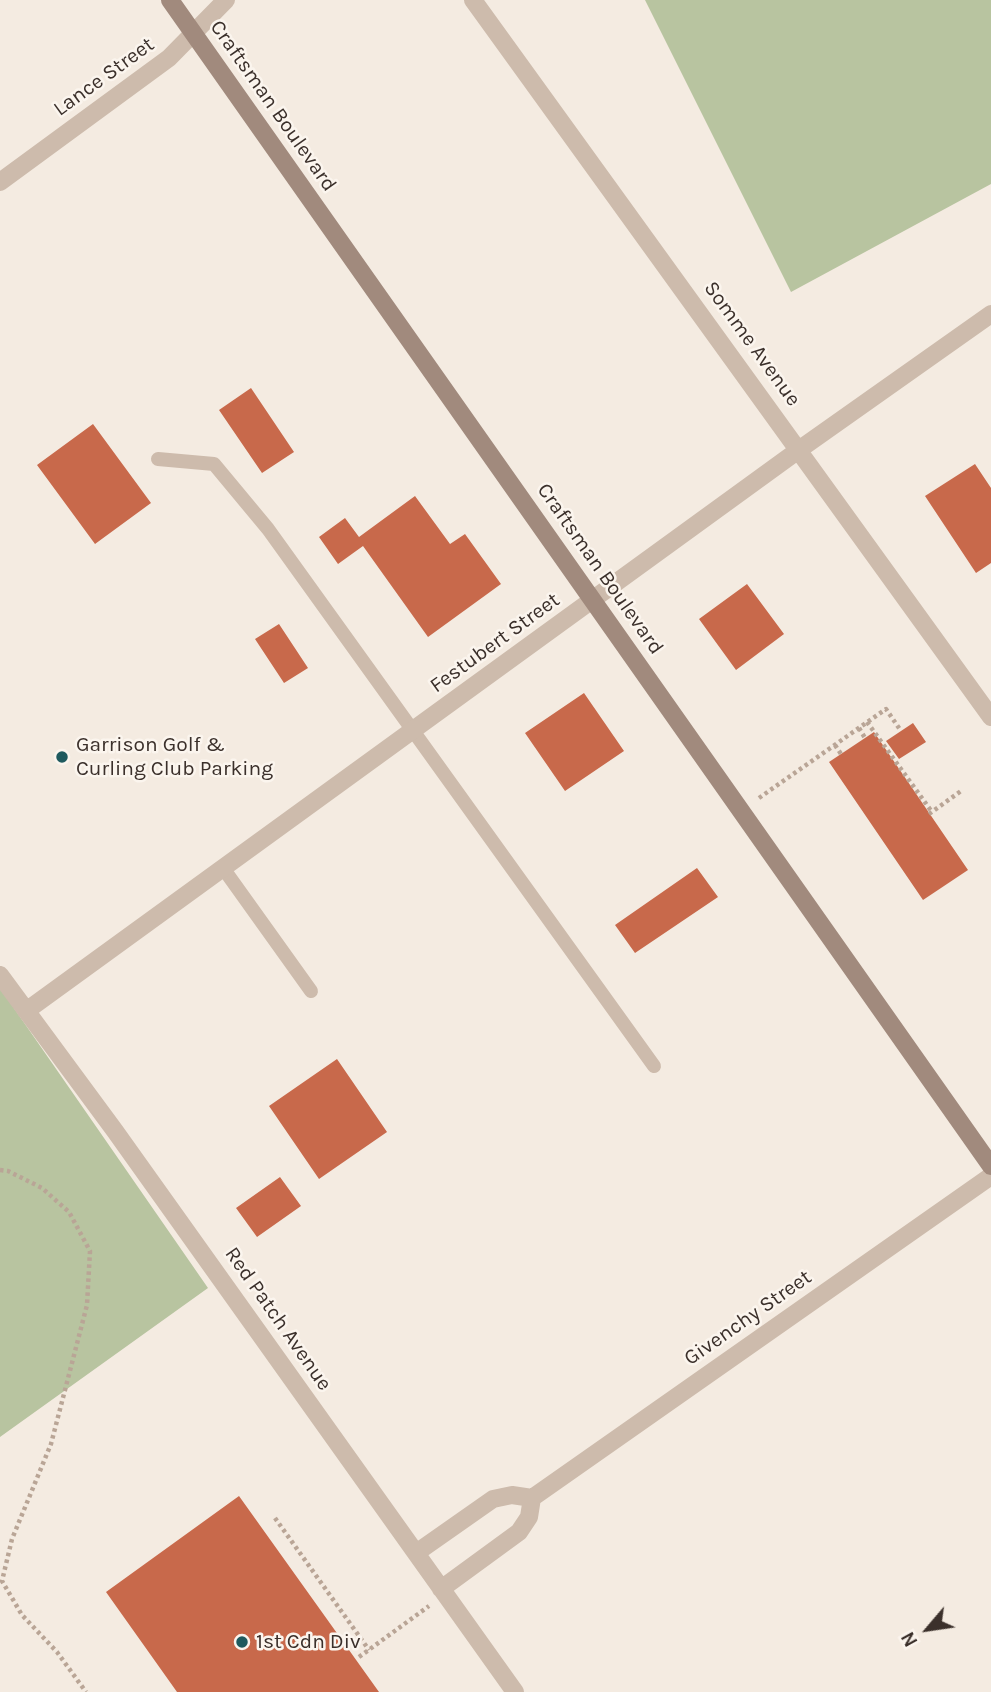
<!DOCTYPE html>
<html>
<head>
<meta charset="utf-8">
<style>
  body { margin:0 }
  #map { position:relative; width:991px; height:1692px; overflow:hidden; background:#f4ebe1; font-family:Karla,sans-serif }
  canvas { display:block }
  .north { position:absolute; left:893px; top:1594px; width:70px; height:70px; -webkit-text-stroke:5px #fbf5ee; paint-order:stroke; rotate:241deg; font-size:19px; font-weight:700; line-height:28px; text-align:center; color:#3b302b }
  .north::after { content:''; display:block; margin:auto; width:24px; height:32px; background:#3b302b; clip-path:polygon(50% 0,100% 100%,50% 72%,0 100%) }
</style>
</head>
<body>
<div id="map">
<canvas width="991" height="1692"></canvas>
<div class="north">N</div>
</div>
<script>
const g = document.querySelector('canvas').getContext('2d');
g.lineJoin = 'round';
function fillPath(path, color) { g.fillStyle = color; g.fill(path, 'evenodd'); }
function trace(path, color, width, dash) { g.strokeStyle = color; g.lineWidth = width; g.lineCap = dash ? 'butt' : 'round'; g.setLineDash(dash || []); g.stroke(path); }
function write(font, color, halo, rows, align = 'center') {
  g.font = font + ' Karla,sans-serif'; g.lineWidth = 5; g.setLineDash([]); g.textBaseline = 'middle'; g.strokeStyle = halo; g.fillStyle = color; for (const [text, x, y, turn = 0] of rows) {
    g.save(); g.translate(x, y); g.rotate((+turn || 0) * Math.PI / 180); g.textAlign = isNaN(turn) ? turn : align; if (halo) g.strokeText(text, 0, 0); g.fillText(text, 0, 0); g.restore();
  }
}
fillPath(new Path2D(`
  M645 0H991V184L791 292Z
  M0 988 208 1288 0 1437Z`), '#b8c4a0');
fillPath(new Path2D(`
  M251 388 294 452 262 473 219 410Z
  M93 424 151 503 95 544 37 465Z
  M975 464 991 488V563L976 573 925 496Z
  M415 496 450 544 465 534 501 584 428 637 363 546 338 564 319 537 345 518 359 537Z
  M747 584 784 634 736 670 699 619Z
  M279 624 308 668 284 683 255 639Z
  M584 693 624 751 565 791 525 733Z
  M913 723 926 742 899 759 886 741Z
  M874 732 968 870 923 900 829 762Z
  M697 868 718 897 635 953 615 925Z
  M337 1059 387 1132 319 1179 269 1106Z
  M280 1177 301 1206 257 1237 236 1208Z
  M239 1496 379 1692H177L106 1592Z`), '#c8694b');
trace(new Path2D(`
  M867 722 932 812
  M859 728 865 738
  M835 745 841 754
  M759 798 886 709 901 731
  M929 814 961 791
  M0 1170 8 1171 42 1188 69 1212 90 1251 87 1305 51 1444 12 1539 2 1581 22 1615 57 1652 86 1692
  M275 1518 369 1650
  M359 1657 429 1606`), '#b9a596', 4.5, [3.5, 3.5]);
trace(new Path2D(`
  M158 459 214 464 268 529 654 1066
  M223 868 311 991`), '#cdbbac', 14);
trace(new Path2D(`
  M473 0 991 717
  M0 182 169 58 226 0
  M0 975 115 1131 515 1692
  M26 1011 800 449 991 314
  M416 1553 493 1499 512 1495 532 1498 991 1176
  M441 1589 519 1532 529 1517 532 1498`), '#cdbbac', 18);
trace(new Path2D(`
  M170 0 991 1166`), '#a18a7d', 18);
for (const [x, y, r, color] of [
  [62,757,7,"#1f5a5e"],
  [242,1642,7,"#1f5a5e"]
]) { const dot = new Path2D(); dot.arc(x, y, r, 0, 2 * Math.PI); g.fillStyle = color; g.fill(dot); trace(dot, '#fbf5ee', 2.5); }
write('21px', '#3b302b', '#fbf5ee', [
  ["Lance Street",104,77,-36],
  ["Craftsman Boulevard",273,106,55],
  ["Somme Avenue",752,344,54],
  ["Craftsman Boulevard",600,569,55],
  ["Festubert Street",495,643,-36],
  ["Givenchy Street",748,1318,-35],
  ["Red Patch Avenue",278,1319,55]
]);
write('21px', '#3b302b', '#fbf5ee', [
  ["Garrison Golf &",76,745],
  ["Curling Club Parking",76,769],
  ["1st Cdn Div",256,1642]
], 'left');
</script>
</body>
</html>
